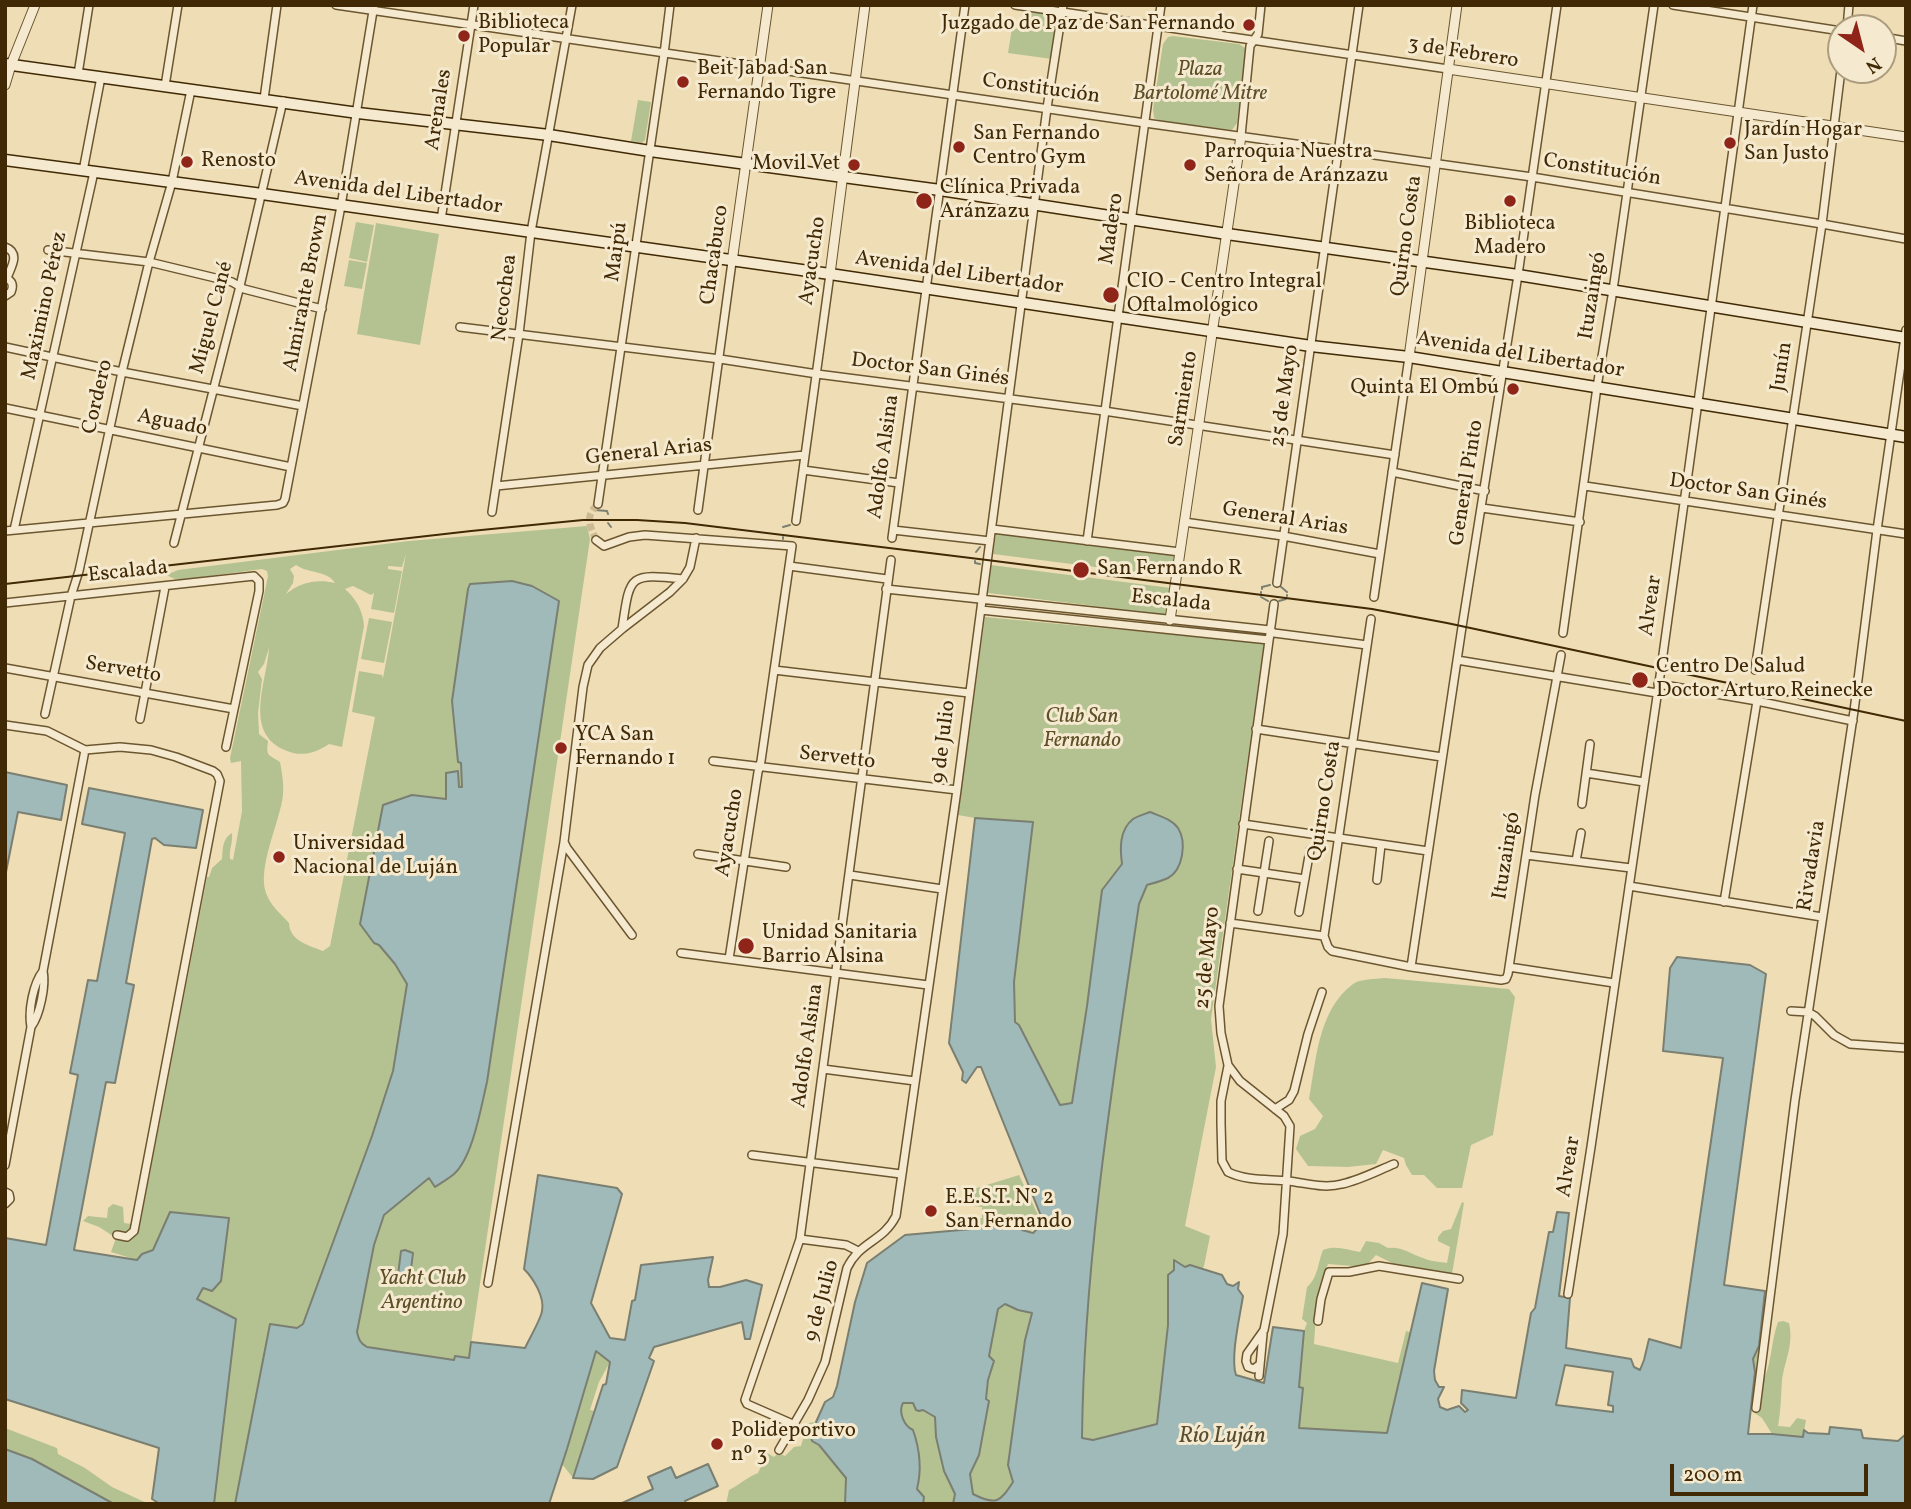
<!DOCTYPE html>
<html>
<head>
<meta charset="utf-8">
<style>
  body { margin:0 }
  #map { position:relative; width:1911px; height:1509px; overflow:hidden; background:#efdeb5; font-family:Vollkorn,serif }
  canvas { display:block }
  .frame { position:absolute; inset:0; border:7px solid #402904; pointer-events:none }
  .north { position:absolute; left:1827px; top:14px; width:70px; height:70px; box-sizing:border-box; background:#f5eacf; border:2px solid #ad9d7e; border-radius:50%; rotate:145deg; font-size:19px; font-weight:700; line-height:28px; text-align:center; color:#402904 }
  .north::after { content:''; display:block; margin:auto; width:24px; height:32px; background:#8f2418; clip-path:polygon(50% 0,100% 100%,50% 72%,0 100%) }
  .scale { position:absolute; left:1670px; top:1464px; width:198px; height:32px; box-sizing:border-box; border:4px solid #402904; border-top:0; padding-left:9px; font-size:21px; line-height:24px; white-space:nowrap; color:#402904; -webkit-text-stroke:5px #f5eacf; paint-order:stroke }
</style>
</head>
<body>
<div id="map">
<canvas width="1911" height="1509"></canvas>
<div class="frame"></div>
<div class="north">N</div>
<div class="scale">200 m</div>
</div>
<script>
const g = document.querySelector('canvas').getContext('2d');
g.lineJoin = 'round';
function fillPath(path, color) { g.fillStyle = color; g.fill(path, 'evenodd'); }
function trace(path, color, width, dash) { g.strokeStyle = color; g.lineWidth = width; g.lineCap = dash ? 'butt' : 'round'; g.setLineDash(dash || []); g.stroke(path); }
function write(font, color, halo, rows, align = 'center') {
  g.font = font + ' Vollkorn,serif'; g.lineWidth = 6; g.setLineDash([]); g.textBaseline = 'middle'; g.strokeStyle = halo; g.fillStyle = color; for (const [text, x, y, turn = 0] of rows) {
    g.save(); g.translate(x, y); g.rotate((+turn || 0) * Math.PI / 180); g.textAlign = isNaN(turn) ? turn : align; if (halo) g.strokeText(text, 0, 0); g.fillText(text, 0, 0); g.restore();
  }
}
fillPath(new Path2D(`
  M1024 9 1058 15 1052 59 1008 53 1012 28 1021 29Z
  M1173 36 1239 44 1245 48 1246 51 1237 123 1232 130 1161 121 1154 118 1153 109 1163 44 1168 37Z
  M638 100 651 102 645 140 642 143 631 141Z
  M356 222 374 225 367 262 349 258Z
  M376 223 439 234 420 345 357 334Z
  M349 260 367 263 362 289 344 286Z
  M587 526 590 539 469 1358 454 1360 367 1347 360 1343 357 1332 374 1245 384 1215 430 1178 466 1156 479 1118 491 1056 540 726 452 701 461 762 462 787H459L446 773V799L412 795 383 805 360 924 395 964 407 984 393 1071 372 1136 303 1324 298 1328 270 1325 235 1504H214L236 1319 197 1299 203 1288 155 1246 153 1250 137 1260 111 1252 116 1238 99 1227 83 1221 88 1216 107 1218 108 1208 113 1204 123 1207 124 1223 140 1225 207 877H209L212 868 222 859C223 848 222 839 232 833 233 843 229 849 230 859L233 860 242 811 241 761 231 763 230 758 268 576 267 571 262 569 187 579H175L166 575 178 570 409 541ZM406 554 383 678 382 675 359 671 352 712 375 717 330 946 323 951C308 945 290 941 289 923 281 914 270 905 266 893 257 867 280 822 283 795 284 784 282 773 280 762 268 754 266 757 268 741L259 734 258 713 262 679 258 672 264 664 269 648C267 682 242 734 287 751 302 757 316 753 329 744L342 747 364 626C363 610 356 599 345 589L353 586 371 595 374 593 371 609 394 613 402 571 388 569V566L402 567ZM296 565C309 574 327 570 335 583 317 579 301 582 286 594L293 583 294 576 290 569Z
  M996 533 1176 555 1174 577 993 554Z
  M991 565 1171 588 1168 615 988 593Z
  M985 617 1264 643 1211 1019 1216 1067 1185 1226 1210 1236 1204 1266 1202 1269 1191 1265 1185 1267 1174 1261V1270L1168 1276V1324L1157 1424 1093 1440 1081 1439 1090 1272 1105 1140 1139 904 1147 885 1168 878 1120 848 1123 864 1102 890 1087 1006 1072 1103 1060 1105 1019 1025 1015 1022 1014 982 1033 822 975 818 958 815Z
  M369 618 392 622 384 663 361 659Z
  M1385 978 1509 989 1515 997 1493 1135 1471 1145 1462 1188H1437L1424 1175H1412L1406 1165 1404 1158 1383 1150 1376 1164 1348 1167 1308 1166 1296 1149 1300 1136 1315 1129 1323 1116 1309 1099C1316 1061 1318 1010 1353 984 1360 979 1375 979 1385 978Z
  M1019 1175 1039 1217C1038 1225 1036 1231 1027 1231L1016 1223 969 1227 974 1219 982 1218V1207L965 1205 964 1192Z
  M1462 1202 1464 1203 1452 1274 1407 1266H1398L1376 1255 1365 1267 1328 1264C1317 1289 1316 1317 1314 1344L1398 1363 1406 1331 1410 1332 1387 1433 1299 1428 1303 1388H1299L1304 1331 1307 1323 1302 1319 1307 1287C1318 1278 1318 1262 1323 1250 1336 1245 1347 1250 1360 1252L1366 1241 1379 1243 1388 1248C1401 1246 1411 1254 1423 1258 1429 1261 1440 1262 1447 1263L1450 1247 1438 1241V1237L1443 1231 1451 1229Z
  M1005 1304 1018 1310 1032 1313 1025 1340 1008 1465 1013 1482C1000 1502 996 1506 973 1494L970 1474 979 1455 989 1402 986 1400 988 1380 994 1362 989 1356 998 1309Z
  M1783 1321 1789 1323C1794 1344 1785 1360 1782 1380 1781 1395 1781 1410 1778 1426L1790 1427 1797 1418 1806 1420 1803 1437 1772 1434 1762 1418 1750 1410 1755 1372 1752 1359 1759 1346 1764 1379C1772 1361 1771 1341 1778 1322Z
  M596 1351 610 1362 599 1382 590 1410 595 1411 573 1478 562 1464Z
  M903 1403H913L935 1417 936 1437 944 1471 955 1494 953 1504H923L924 1497 917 1489 920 1466 909 1429 902 1417 901 1407Z
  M816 1422 817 1429 812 1441 818 1445 846 1478 845 1504H726L729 1490C739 1485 749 1476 758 1473L767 1453 774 1457 778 1453 785 1456 794 1447 801 1446 803 1439 801 1433 808 1423Z
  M5 1428 57 1448 58 1454 85 1468 112 1487 149 1504H114L32 1459 5 1449Z`), '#b4c292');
const water = new Path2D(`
  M512 581 532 586 559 601 487 1082C481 1107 473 1157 454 1174 448 1179 441 1183 435 1187L429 1178 384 1215 374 1245 357 1332C359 1340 360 1343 367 1347L454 1360 455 1356 469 1358 471 1342 525 1348C529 1339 541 1319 542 1311 545 1297 533 1278 524 1269L538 1175 617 1188 622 1194 591 1303 610 1338 625 1340 632 1301 635 1300 641 1265 713 1257 708 1280 709 1287H720L746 1280 762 1285 750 1339H745L742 1322 654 1347 649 1358 654 1361 617 1467 593 1479 573 1478 603 1385 606 1384 610 1362 596 1351 567 1449 549 1504H235L270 1324 297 1328 303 1324 372 1136 393 1071 407 984 395 964 379 945 374 943 360 924 383 805 412 795 446 799V773L458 771 459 787H462L461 763 458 762 452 701 468 589 470 584Z
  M5 772 67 785 61 820 18 812 5 877Z
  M89 788 203 810 196 848 164 845 155 838 152 839 126 983 134 985 115 1083 106 1082 74 1250 137 1260 142 1254 153 1250 170 1212 229 1218 221 1281 212 1291 203 1288 197 1299 236 1319 214 1504H160L152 1499 159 1448 5 1399V1238L46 1245 78 1075 70 1073 88 980 97 981 125 833 82 824Z
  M1150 812C1159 816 1172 819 1178 828 1187 842 1183 870 1168 878 1162 881 1154 883 1147 885L1139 904C1113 1081 1084 1259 1082 1438L1093 1440 1157 1424 1168 1325V1275L1174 1270V1260L1185 1267 1190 1265 1222 1275 1227 1284 1233 1286 1239 1282 1238 1289 1243 1296C1240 1316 1230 1358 1236 1375L1264 1383 1273 1327 1304 1331 1299 1387 1303 1388 1299 1428 1387 1433 1422 1283 1448 1289 1434 1371 1435 1380 1439 1387H1444L1438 1399 1440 1407 1447 1410 1459 1406 1465 1412 1468 1410 1461 1403 1462 1390 1516 1398 1531 1313 1535 1308 1549 1232H1553L1557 1212 1569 1213 1559 1296 1570 1298 1566 1348 1631 1359 1634 1367 1640 1370 1644 1360 1649 1339 1681 1348 1723 1058 1663 1051 1670 968 1677 957 1750 965 1766 974 1724 1285 1765 1291 1759 1346 1753 1359 1755 1372 1748 1434H1772L1803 1437 1804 1430 1808 1433 1829 1434 1830 1427 1861 1430 1863 1438 1898 1441 1906 1434V1504H953L955 1494 944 1471 936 1437 935 1417 923 1410 919 1411 916 1410 913 1403H903C898 1412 904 1426 913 1430 920 1450 922 1469 917 1489L924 1497 923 1504H845L846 1478 819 1445 812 1441 811 1437 815 1435 817 1429 816 1422 825 1402 833 1397 837 1386 855 1302 867 1263 905 1235 1016 1225 1022 1230 1033 1233 1038 1228 1041 1216 981 1067H977L966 1083 962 1080 963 1072 949 1043 975 818 1033 822 1014 982 1015 1022 1019 1025 1060 1105 1072 1103 1087 1006 1102 890 1122 864C1120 849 1119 830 1133 819 1137 816 1145 814 1150 812ZM1005 1304 1018 1310 1032 1313 1025 1340 1008 1465 1013 1482C1000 1502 996 1506 973 1494L970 1474 979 1455 989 1401 986 1399 988 1380 994 1361 989 1356 998 1309ZM1565 1365 1613 1372 1608 1405 1613 1406V1412L1556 1405Z
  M405 1250 413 1253 410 1277 398 1275 401 1251Z
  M5 1449 32 1459 114 1504H5Z
  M708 1464 718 1486 685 1501 686 1504H620L653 1489 648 1477 671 1467 676 1478Z`);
fillPath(water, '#a0b9b9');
trace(water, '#7a7f71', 2);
trace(new Path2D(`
  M595 510 607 511 608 514
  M608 523 611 527
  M783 527 790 525
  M783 539V537
  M976 552 980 547
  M975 561V563L980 564
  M1280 586 1287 592
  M1262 589V587L1270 585
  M1261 592V593
  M1287 596V595
  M1261 597 1268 601
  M1279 601 1286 599`), '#7a7f71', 2);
trace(new Path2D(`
  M596 540C590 525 584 517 598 504`), '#ccba92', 7, [7, 3.5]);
const minor = new Path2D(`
  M336 5 1145 123 1532 177 1822 224 1906 239
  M1015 5 1448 69
  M1673 5 1841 31
  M1847 28 1849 5
  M1883 37 1906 41
  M78 74 89 5
  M165 86 178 5
  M264 99 277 5
  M1241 136 1250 46 1258 34 1261 5
  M83 171 101 77
  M441 220 474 5
  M5 247C21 253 11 267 7 278
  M48 250 149 262 232 282 244 289 322 309
  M5 278C12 280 14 285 11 292L5 296
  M460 327 720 359 817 374 1104 411 1395 455
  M5 347 122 372 303 406
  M5 408 291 467
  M803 470 899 483
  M1392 472 1485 491
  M496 486 805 455
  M1585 486 1906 534
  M598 504 664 54 670 5
  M1482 508 1580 522
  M698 510 732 262
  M492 512 519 334 531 232 572 5
  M796 521 830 274
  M1184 522 1283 536 1380 554
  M992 529 1180 552
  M14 530 94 172
  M893 530 990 541
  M5 531 277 505 283 503 285 499 341 206 374 5
  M892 538 965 5
  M596 540 604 546 629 537 645 535 792 546 761 761 758 772 729 959
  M1087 541 1161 5
  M174 543 240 286 283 101
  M789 566 887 579
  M1277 583 1359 5
  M886 589 1270 630 1274 633 1367 645
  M1374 597 1409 357
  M5 603 254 576 259 581V591L226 747
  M981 610 1269 640
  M1371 619 1324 936 1328 947 1332 951 1411 967 1501 980 1506 979 1508 974 1535 795 1561 655
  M622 629C630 575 628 573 683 579
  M1563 633 1597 387 1613 290 1654 5
  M1457 660 1657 693
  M5 668 234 709
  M774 670 969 693
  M1755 670 1822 224 1841 70
  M1658 684 1757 701 1853 721
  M45 714 71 596 79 571 122 372 149 262 172 182 191 90
  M140 719 165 587
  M5 725 47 731 85 750 120 747 151 750 176 757 213 771 217 774 220 781 134 1231 127 1237 117 1235
  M1256 729 1442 757
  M713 761 957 790
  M1586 773 1644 782
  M1582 804 1590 744
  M1243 824 1428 851
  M698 854 786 867
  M1526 855 1631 868
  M1576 861 1581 833
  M1237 869 1305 879
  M850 875 942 889
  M1377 880 1381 845
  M1629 886 1822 917
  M1724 902 1757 701
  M1258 911 1269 841
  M1299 912 1310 850
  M1230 923 1324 936
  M632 935 567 848 564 842 583 687 588 665 600 648 622 629 670 592 683 579 690 567 696 538
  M681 953 928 985
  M1411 967 1462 627 1518 275 1557 5
  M1509 967 1614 983
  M1791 1011 1808 1012 1815 1016 1834 1035 1850 1044 1906 1048
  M31 1027C40 1015 46 985 43 971L85 750
  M1228 1066 1221 1101V1123L1222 1161 1228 1172C1247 1181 1268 1179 1288 1181 1306 1183 1324 1189 1342 1184 1360 1180 1377 1171 1394 1164
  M823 1069 915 1081
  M1275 1109 1289 1100 1294 1091 1308 1034 1322 992
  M752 1155 901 1174
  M5 1165 31 1027C28 1011 33 984 43 971
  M5 1192 9 1194 10 1199 5 1204
  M800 1239 846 1245 858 1251
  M488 1283 564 842
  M1568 1294 1591 1147 1661 669 1753 5
  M1318 1321 1321 1299 1329 1272H1349L1379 1266 1459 1279
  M1259 1365 1254 1369 1248 1367 1246 1361 1247 1354 1264 1330 1283 1234 1290 1126 1284 1116 1240 1081 1228 1065 1221 1033 1219 1006 1274 604
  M1259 1376 1263 1334
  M1756 1408 1795 1100 1854 711 1877 530 1906 330
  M795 1425 747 1404 745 1400 800 1239 891 560
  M779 1450 808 1400 825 1362 847 1268C860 1241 883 1242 896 1216L957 790 1047 108 1063 5`);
const tertiary = new Path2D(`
  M1448 69 1906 137
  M5 85 11 65 35 5
  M732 262 768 5
  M830 274 865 5
  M1409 357 1457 5
  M1170 620 1241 136`);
const secondary = new Path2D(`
  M5 64 358 113 549 135 650 151 940 190 1227 234 1518 275 1906 338
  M5 160 262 194 830 274 1311 346 1409 357 1906 437`);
trace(minor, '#6c5630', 10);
trace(tertiary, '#6c5630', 11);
trace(secondary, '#402904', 13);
trace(minor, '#f5eacf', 7);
trace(tertiary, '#f5eacf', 9);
trace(secondary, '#f5eacf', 10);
trace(new Path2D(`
  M5 584 471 531 583 520H637L685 523 987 560 1372 609 1447 623 1906 721`), '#402904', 2);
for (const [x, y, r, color] of [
  [1249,25,7,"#8f2418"],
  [464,36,7,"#8f2418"],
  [683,82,7,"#8f2418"],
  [1730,143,7,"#8f2418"],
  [959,147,7,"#8f2418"],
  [187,162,7,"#8f2418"],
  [854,165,7,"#8f2418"],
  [1190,165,7,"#8f2418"],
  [924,201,9,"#8f2418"],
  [1510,201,7,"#8f2418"],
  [1111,295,9,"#8f2418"],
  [1513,389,7,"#8f2418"],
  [1081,570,9,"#8f2418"],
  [1640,680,9,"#8f2418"],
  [561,748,7,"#8f2418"],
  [279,857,7,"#8f2418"],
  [746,946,9,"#8f2418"],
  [931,1211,7,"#8f2418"],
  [717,1444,7,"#8f2418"]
]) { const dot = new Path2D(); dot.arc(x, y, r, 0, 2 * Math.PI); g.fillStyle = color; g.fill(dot); trace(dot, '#f5eacf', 2.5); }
write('21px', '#402904', '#f5eacf', [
  ["Biblioteca",478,24],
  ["Popular",478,48],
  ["Juzgado de Paz de San Fernando",1235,25,"right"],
  ["Beit Jabad San",697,70],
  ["Fernando Tigre",697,94],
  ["Jardín Hogar",1744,131],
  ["San Justo",1744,155],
  ["San Fernando",973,135],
  ["Centro Gym",973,159],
  ["Parroquia Nuestra",1204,153],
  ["Señora de Aránzazu",1204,177],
  ["Renosto",201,162],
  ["Movil Vet",840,165,"right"],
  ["Clínica Privada",940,189],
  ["Aránzazu",940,213],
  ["Biblioteca",1510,225,"center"],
  ["Madero",1510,249,"center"],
  ["CIO - Centro Integral",1127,283],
  ["Oftalmológico",1127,307],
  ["Quinta El Ombú",1499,389,"right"],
  ["San Fernando R",1097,570],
  ["Centro De Salud",1656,668],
  ["Doctor Arturo Reinecke",1656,692],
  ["YCA San",575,736],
  ["Fernando 1",575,760],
  ["Universidad",293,845],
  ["Nacional de Luján",293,869],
  ["Unidad Sanitaria",762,934],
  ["Barrio Alsina",762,958],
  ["E.E.S.T. N° 2",945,1199],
  ["San Fernando",945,1223],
  ["Polideportivo",731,1432],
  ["nº 3",731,1456]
], 'left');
write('21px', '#402904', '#f5eacf', [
  ["3 de Febrero",1463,54,9],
  ["Constitución",1041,90,8],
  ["Arenales",440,110,-81],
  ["Constitución",1602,171,9],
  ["Avenida del Libertador",398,194,8],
  ["Madero",1113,229,-82],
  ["Quirno Costa",1408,236,-82],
  ["Maipú",618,252,-82],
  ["Chacabuco",716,255,-82],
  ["Ayacucho",814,261,-82],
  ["Avenida del Libertador",959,274,8],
  ["Almirante Brown",307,293,-79],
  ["Ituzaingó",1594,296,-81],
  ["Necochea",506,298,-83],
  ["Maximino Pérez",46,306,-78],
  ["Miguel Cané",213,318,-75],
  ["Avenida del Libertador",1520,356,9],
  ["Junín",1783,367,-81],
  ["Doctor San Ginés",930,371,7],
  ["25 de Mayo",1286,396,-82],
  ["Cordero",99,397,-77],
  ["Sarmiento",1185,399,-81],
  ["Aguado",172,424,11],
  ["General Arias",649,453,-6],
  ["Adolfo Alsina",885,457,-82],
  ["General Pinto",1468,483,-81],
  ["Doctor San Ginés",1748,493,8],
  ["General Arias",1285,520,9],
  ["Escalada",128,573,-6],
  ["Escalada",1171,602,6],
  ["Alvear",1652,606,-82],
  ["Servetto",123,671,10],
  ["9 de Julio",945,742,-83],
  ["Servetto",837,759,7],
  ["Quirno Costa",1326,801,-81],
  ["Ayacucho",731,833,-81],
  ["Ituzaingó",1508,856,-81],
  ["Rivadavia",1813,866,-81],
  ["25 de Mayo",1209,958,-84],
  ["Adolfo Alsina",809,1046,-82],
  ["Alvear",1570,1167,-81],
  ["9 de Julio",823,1301,-75]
]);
write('italic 21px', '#5d4f28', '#f5eacf', [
  ["Plaza",1200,71],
  ["Bartolomé Mitre",1200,95],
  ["Club San",1082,718],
  ["Fernando",1082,742],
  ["Yacht Club",422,1280],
  ["Argentino",422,1304]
]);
write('italic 23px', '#584d31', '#f5eacf', [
  ["Río Luján",1222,1438]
]);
</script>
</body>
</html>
